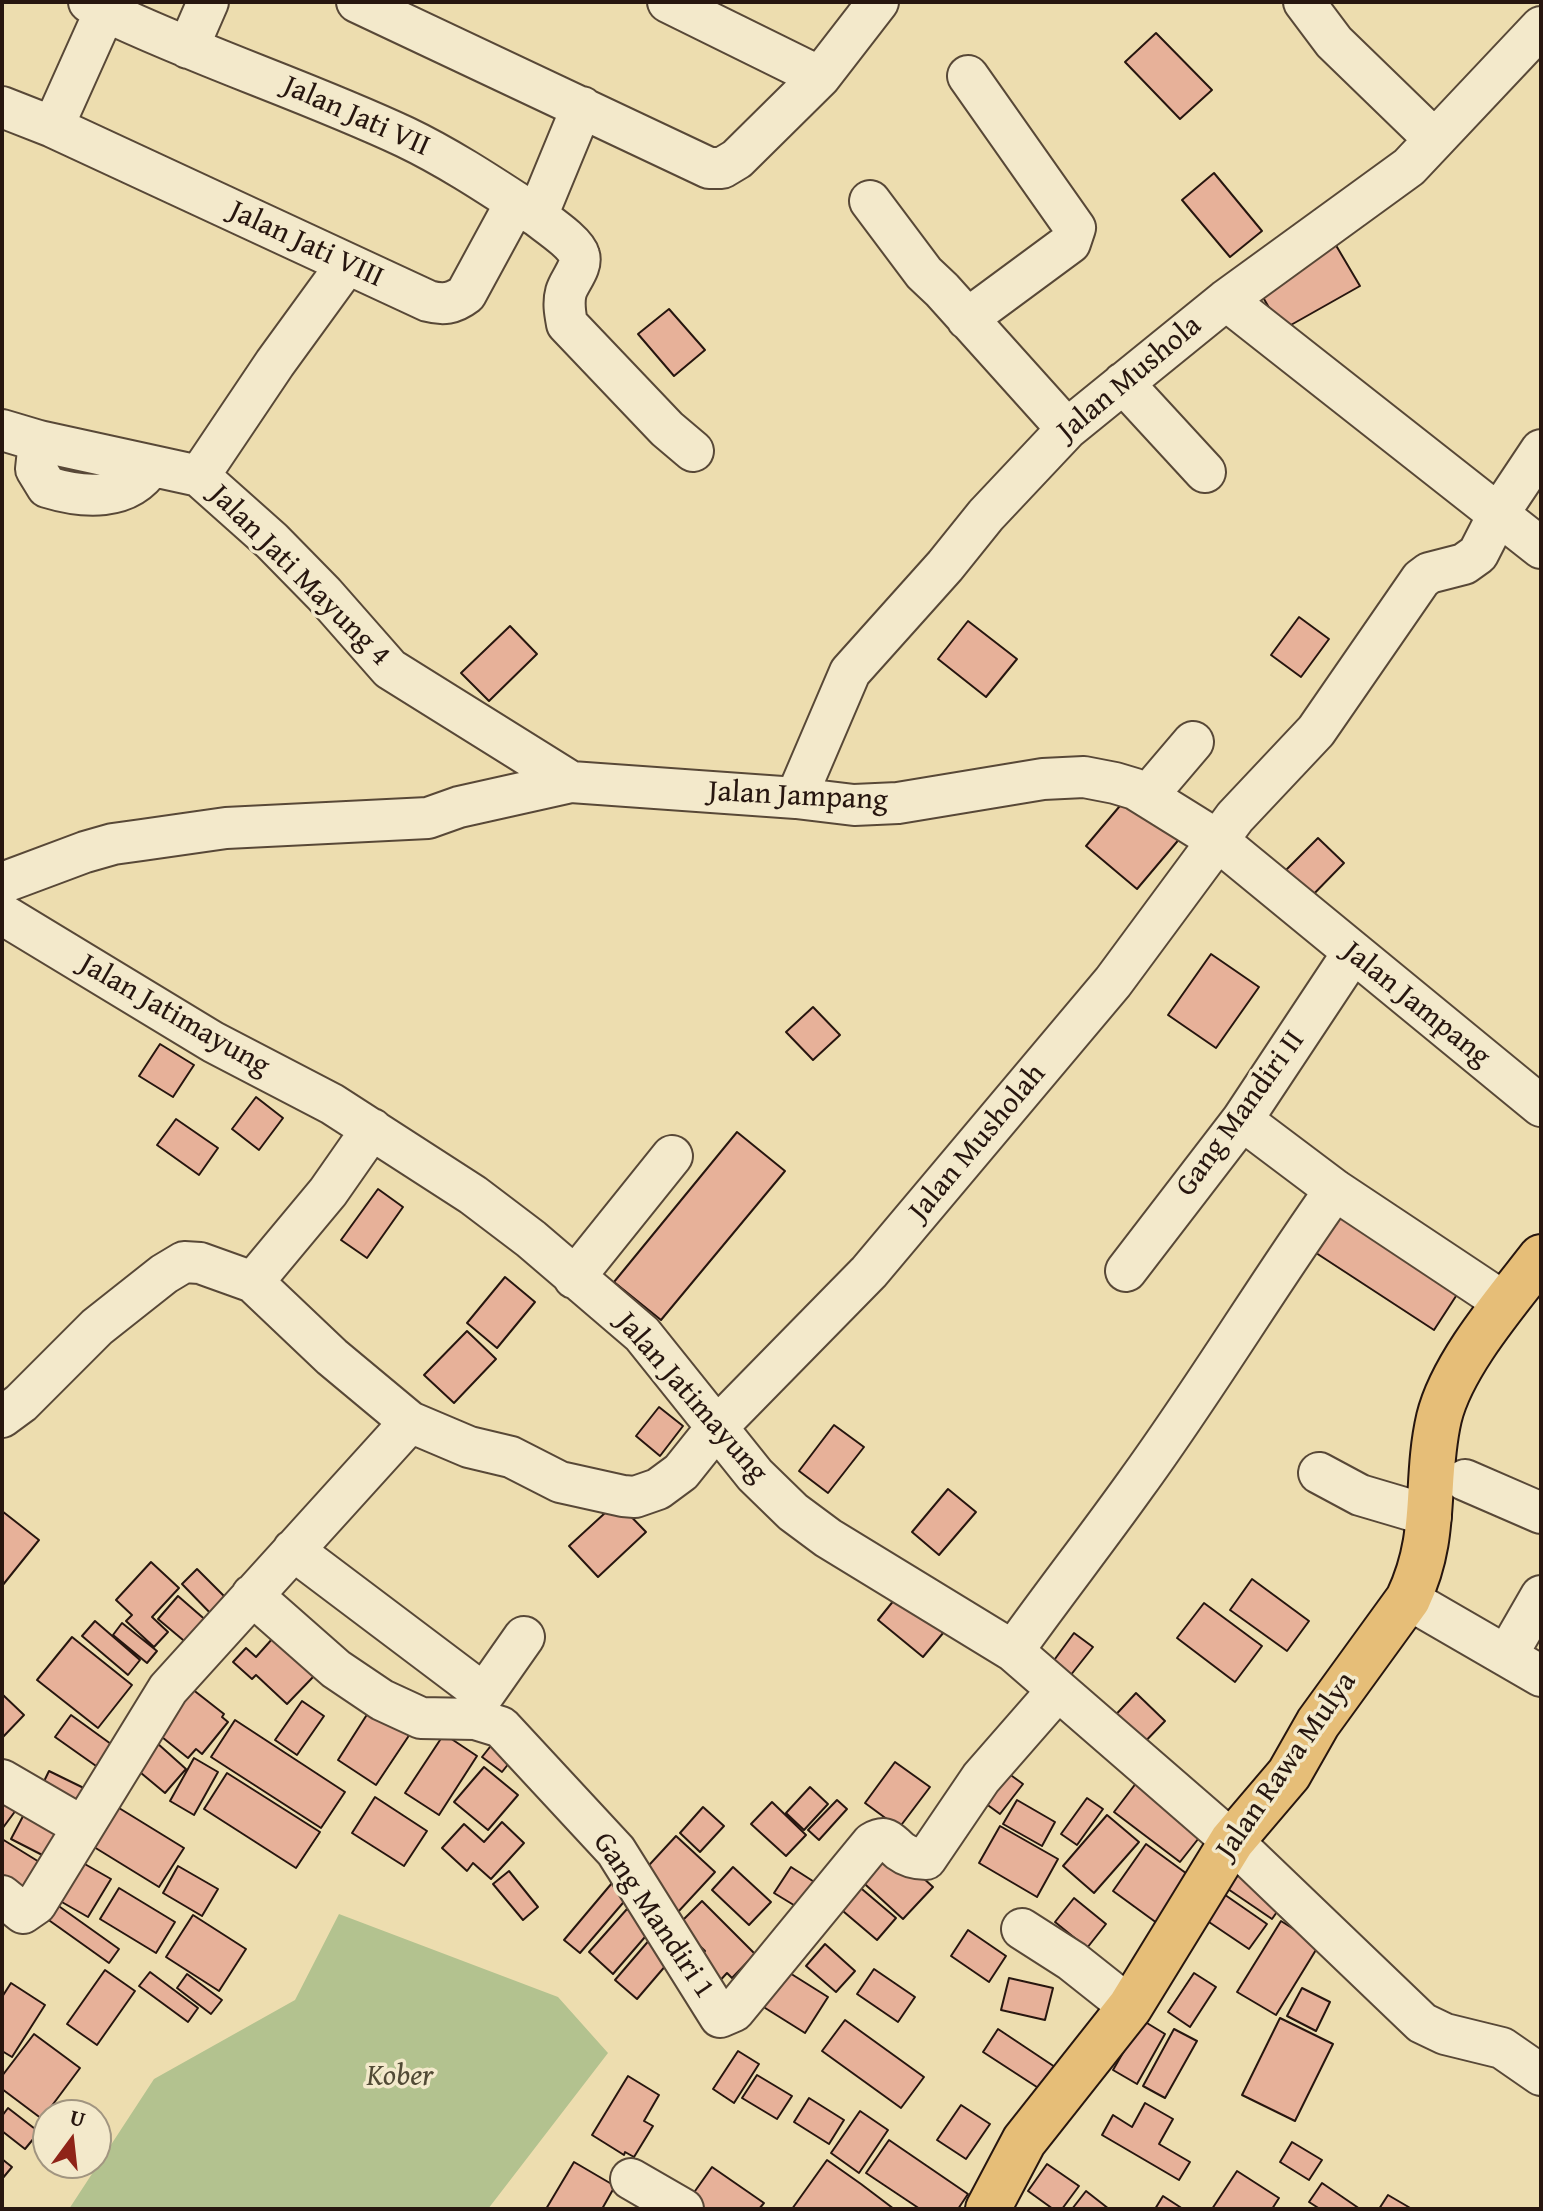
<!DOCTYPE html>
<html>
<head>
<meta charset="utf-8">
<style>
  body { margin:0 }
  #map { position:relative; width:1543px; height:2211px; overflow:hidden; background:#edddaf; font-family:"Gentium Book Plus",serif }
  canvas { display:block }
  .frame { position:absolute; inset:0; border:4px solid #27160f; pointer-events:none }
  .north { position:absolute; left:32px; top:2099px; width:80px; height:80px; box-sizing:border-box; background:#f3e9cb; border:2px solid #a19580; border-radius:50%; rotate:15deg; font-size:22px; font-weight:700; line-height:32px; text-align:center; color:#27160f }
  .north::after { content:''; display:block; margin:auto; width:28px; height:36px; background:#8f2418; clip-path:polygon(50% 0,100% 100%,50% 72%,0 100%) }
</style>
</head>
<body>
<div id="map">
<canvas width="1543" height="2211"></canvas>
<div class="frame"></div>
<div class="north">U</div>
</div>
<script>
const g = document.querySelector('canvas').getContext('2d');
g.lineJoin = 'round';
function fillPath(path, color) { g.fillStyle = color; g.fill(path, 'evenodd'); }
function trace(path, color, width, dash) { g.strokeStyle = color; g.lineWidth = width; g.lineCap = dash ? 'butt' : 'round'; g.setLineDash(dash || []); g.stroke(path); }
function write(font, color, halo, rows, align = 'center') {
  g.font = font + ' "Gentium Book Plus",serif'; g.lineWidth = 7; g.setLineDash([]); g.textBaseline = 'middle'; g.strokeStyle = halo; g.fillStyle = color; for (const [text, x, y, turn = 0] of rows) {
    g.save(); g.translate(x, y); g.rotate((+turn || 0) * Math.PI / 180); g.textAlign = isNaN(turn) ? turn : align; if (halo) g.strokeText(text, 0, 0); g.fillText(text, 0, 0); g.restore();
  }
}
fillPath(new Path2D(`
  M339 1914 558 1997 608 2053 488 2209H69L154 2079 295 2000Z`), '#b3c28f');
const building = new Path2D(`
  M1156 33 1212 90 1180 119 1125 62Z
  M1214 173 1262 231 1230 257 1182 200Z
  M1334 242 1360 286 1282 330 1257 287Z
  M669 309 705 350 674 376 638 334Z
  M1299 617 1329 639 1301 677 1271 655Z
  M968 621 1017 659 986 697 938 659Z
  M510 626 537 654 489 701 461 673Z
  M1130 794 1181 837 1137 889 1086 846Z
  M1318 838 1344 863 1304 904 1278 878Z
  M1211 954 1259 987 1216 1048 1168 1015Z
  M813 1007 840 1035 813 1060 786 1032Z
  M160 1044 194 1065 173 1097 139 1076Z
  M256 1097 283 1118 259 1150 232 1129Z
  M176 1119 218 1148 199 1175 157 1145Z
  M737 1132 785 1171 661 1320 614 1282Z
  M378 1189 403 1207 367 1258 341 1240Z
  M1338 1214 1458 1293 1434 1330 1313 1251Z
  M505 1277 535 1302 497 1348 467 1323Z
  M467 1331 496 1359 454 1403 424 1375Z
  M659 1407 683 1426 660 1456 636 1436Z
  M834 1425 864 1447 828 1493 799 1471Z
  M948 1489 976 1512 939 1555 912 1532Z
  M617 1502 646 1532 598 1577 569 1546Z
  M2 1511 39 1540 2 1586Z
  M151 1562 179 1588 152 1617 168 1632 154 1647 126 1621 132 1615 116 1600Z
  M197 1569 232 1604 216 1619 182 1584Z
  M1252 1579 1309 1621 1287 1651 1230 1610Z
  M903 1589 949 1626 923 1657 878 1620Z
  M178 1596 209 1623 189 1645 158 1619Z
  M1204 1603 1262 1646 1235 1682 1177 1638Z
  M95 1621 140 1660 128 1675 82 1636Z
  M122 1623 157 1651 147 1663 113 1635Z
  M1074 1633 1093 1647 1070 1676 1052 1663Z
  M72 1637 132 1685 98 1728 37 1680Z
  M273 1638 314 1676 287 1704 256 1675 252 1679 233 1662 246 1648 256 1657Z
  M187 1685 224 1714 222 1717 228 1722 202 1754 196 1749 188 1758 152 1729Z
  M1136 1693 1165 1721 1137 1750 1109 1722Z
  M2 1694 24 1715 2 1738Z
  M302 1701 324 1716 297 1755 275 1740Z
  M375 1702 414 1728 376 1785 338 1760Z
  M71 1715 122 1752 106 1773 55 1737Z
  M235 1720 345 1792 321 1828 211 1757Z
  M444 1734 477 1756 439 1815 405 1793Z
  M497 1738 517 1753 502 1772 482 1757Z
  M157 1743 186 1769 165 1793 135 1768Z
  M194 1758 218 1772 194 1815 170 1801Z
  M895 1762 930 1787 899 1828 865 1803Z
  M484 1767 518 1795 488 1830 454 1802Z
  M1001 1768 1023 1784 1000 1814 978 1798Z
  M49 1771 96 1794 81 1822 35 1800Z
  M227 1773 320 1832 296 1868 204 1809Z
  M1140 1778 1206 1829 1180 1862 1114 1812Z
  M810 1787 828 1804 804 1830 786 1813Z
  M2 1794 22 1802 2 1829Z
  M375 1797 427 1831 404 1866 352 1833Z
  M1087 1798 1103 1809 1077 1845 1061 1834Z
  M106 1800 184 1848 159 1887 81 1839Z
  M837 1800 847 1809 819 1840 808 1830Z
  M1017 1800 1055 1822 1042 1846 1003 1824Z
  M772 1802 806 1835 786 1856 751 1824Z
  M30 1803 70 1823 52 1860 11 1839Z
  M703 1807 724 1826 700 1852 680 1833Z
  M1107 1815 1139 1842 1094 1893 1063 1866Z
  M502 1822 524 1843 491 1879 473 1863 467 1871 442 1848 464 1824 484 1842Z
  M1000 1826 1058 1859 1037 1897 979 1863Z
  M676 1836 715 1872 678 1912 639 1876Z
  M2 1839 49 1868 29 1900 2 1883Z
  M886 1844 933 1887 903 1919 856 1876Z
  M1146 1844 1194 1879 1161 1926 1113 1891Z
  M83 1863 111 1879 88 1917 60 1901Z
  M178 1866 218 1889 202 1916 163 1893Z
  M733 1867 771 1902 749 1925 712 1890Z
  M791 1867 819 1885 802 1910 774 1893Z
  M1238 1867 1286 1899 1272 1919 1225 1887Z
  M509 1871 538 1907 523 1920 493 1884Z
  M612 1883 628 1897 580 1953 564 1940Z
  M856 1884 896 1918 877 1940 837 1906Z
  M119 1888 175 1922 156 1953 100 1919Z
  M1218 1890 1267 1924 1249 1949 1200 1916Z
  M1074 1898 1106 1924 1087 1948 1055 1922Z
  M702 1901 755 1954 732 1978 727 1973 715 1986 693 1963 705 1951 678 1925Z
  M53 1902 119 1949 109 1963 43 1916Z
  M627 1909 651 1930 613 1974 589 1952Z
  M193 1915 246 1949 219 1991 166 1957Z
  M1281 1921 1319 1945 1276 2015 1237 1992Z
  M968 1930 1006 1956 989 1982 951 1956Z
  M651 1938 673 1957 637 1999 615 1980Z
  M825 1944 855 1971 836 1992 806 1966Z
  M777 1965 828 1997 805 2033 754 2001Z
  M874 1969 915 1997 898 2022 857 1994Z
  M105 1970 135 1991 97 2045 67 2024Z
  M150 1972 198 2008 188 2022 139 1986Z
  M1194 1973 1216 1987 1190 2027 1168 2012Z
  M187 1974 222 2000 211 2014 177 1988Z
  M1009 1978 1053 1988 1045 2020 1001 2010Z
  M11 1983 45 2005 12 2057 2 2051V1997Z
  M1302 1988 1330 2002 1316 2031 1287 2016Z
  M1280 2018 1333 2044 1295 2121 1242 2095Z
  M845 2020 924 2077 901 2108 822 2051Z
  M1142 2020 1165 2034 1137 2084 1113 2070Z
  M998 2029 1058 2069 1043 2091 983 2052Z
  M1174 2029 1197 2041 1165 2098 1143 2086Z
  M34 2034 80 2068 42 2119 2 2089V2076Z
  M738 2051 759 2064 734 2103 713 2089Z
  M757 2075 792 2096 777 2119 742 2098Z
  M628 2076 659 2095 644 2121 653 2126 634 2157 625 2152 624 2155 592 2135Z
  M809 2098 844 2120 829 2144 794 2122Z
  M1145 2103 1173 2119 1159 2144 1190 2162 1179 2180 1102 2135 1113 2115 1132 2127Z
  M961 2105 990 2124 966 2159 937 2140Z
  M8 2108 39 2132 25 2149 2 2131V2116Z
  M860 2111 888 2130 859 2173 831 2153Z
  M889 2140 968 2194 958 2209H920L866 2173Z
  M1292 2142 1322 2160 1309 2180 1280 2162Z
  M2 2159 12 2167 2 2179Z
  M827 2160 861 2184 894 2209H792Z
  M574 2162 615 2186 602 2209H546Z
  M1047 2164 1079 2186 1062 2209H1053L1028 2191Z
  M712 2167 764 2203 759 2209H700L688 2201Z
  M1237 2171 1279 2198 1272 2209H1212Z
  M1322 2183 1360 2209H1320L1309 2202Z
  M1086 2191 1109 2209H1072Z
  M1388 2195 1412 2209H1379Z
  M1163 2196 1183 2209H1155Z`);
fillPath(building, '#e7b199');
trace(building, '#27160f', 2);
const minor = new Path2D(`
  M357 2 709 168H722L737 159 820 77 878 2
  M668 2 820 77
  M1304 2 1334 42 1433 138
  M105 11C203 58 307 91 405 137 451 159 494 188 537 216L582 107
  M188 48 208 2
  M2 107 53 127 428 301C443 305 453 304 466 294L516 202
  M53 127 105 11 89 2
  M870 201 924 273 942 290 1067 429
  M537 216C547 224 576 243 579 255 583 267 569 281 566 292 563 303 565 313 567 324L667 429 693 451
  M1226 300 1541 548
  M967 319 1070 243 1075 228 968 76
  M1123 383 1205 472
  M2 430 39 441 199 476 272 541 324 594 390 669 571 782
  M39 441 36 469 47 487C83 498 128 502 151 466
  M199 476 275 363 347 264
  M1147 796 1193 742
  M796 798 850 672 945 566 986 515 1067 429 1226 300 1409 167 1541 27
  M2 883 85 852 113 844 142 840 226 828 428 818 459 807 571 782 796 798 854 805 898 803 1043 779 1084 777 1115 783 1135 789 1217 840 1541 1106
  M2 914 213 1042 332 1104 473 1195 531 1239 642 1334 755 1475 793 1512 828 1538 1013 1651 1232 1841 1422 2023 1445 2034 1502 2048 1541 2075
  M1242 1120 1335 1190 1505 1303
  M1126 1271 1242 1120 1352 954
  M574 1278 672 1156
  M253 1282 332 1357 410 1422
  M2 1417 21 1403 97 1327 164 1274 184 1262 200 1263 253 1282 328 1192 372 1129
  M1319 1473 1360 1495 1431 1516
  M1465 1480 1541 1513
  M293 1550 484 1694 524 1637
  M252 1595 336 1669 382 1700 421 1718 475 1719 501 1727 616 1851 720 2017 734 2011 872 1843C887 1834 889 1842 900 1851 908 1857 917 1859 926 1859L981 1778 1057 1691
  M1408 1599 1541 1676
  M1013 1651C1053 1595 1096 1540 1136 1484 1206 1388 1266 1287 1335 1190
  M1507 1655 1541 1596
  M2 1780 83 1827
  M2 1896 23 1913 36 1904 168 1689 410 1422 469 1447 511 1457 560 1482 623 1496 635 1497 658 1489 681 1472 717 1427 869 1272 1113 982 1235 817 1316 731 1421 579 1429 573 1464 564 1478 554 1499 513 1541 450
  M1022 1929 1072 1961 1130 2007
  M631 2179 683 2209`);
const major = new Path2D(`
  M988 2209 1024 2141 1130 2007 1232 1841 1289 1774 1318 1723 1408 1599C1439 1534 1424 1483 1439 1418 1452 1364 1507 1301 1541 1257`);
trace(minor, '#584837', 44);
trace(major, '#27160f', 48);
trace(minor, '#f3e9cb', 40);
trace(major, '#e6be78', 44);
write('30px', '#27160f', '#f3e9cb', [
  ["Jalan Jati VII",356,117,24],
  ["Jalan Jati VIII",306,245,25],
  ["Jalan Mushola",1130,379,-40],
  ["Jalan Jati Mayung 4",299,576,45],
  ["Jalan Jampang",798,797,3],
  ["Jalan Jampang",1416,1005,39],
  ["Jalan Jatimayung",174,1016,30],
  ["Gang Mandiri II",1241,1114,-54],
  ["Jalan Musholah",978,1143,-50],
  ["Jalan Jatimayung",691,1398,49],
  ["Jalan Rawa Mulya",1287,1766,-55],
  ["Gang Mandiri 1",653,1916,56]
]);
write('italic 30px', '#514a35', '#f3e9cb', [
  ["Kober",400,2077]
]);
</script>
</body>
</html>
